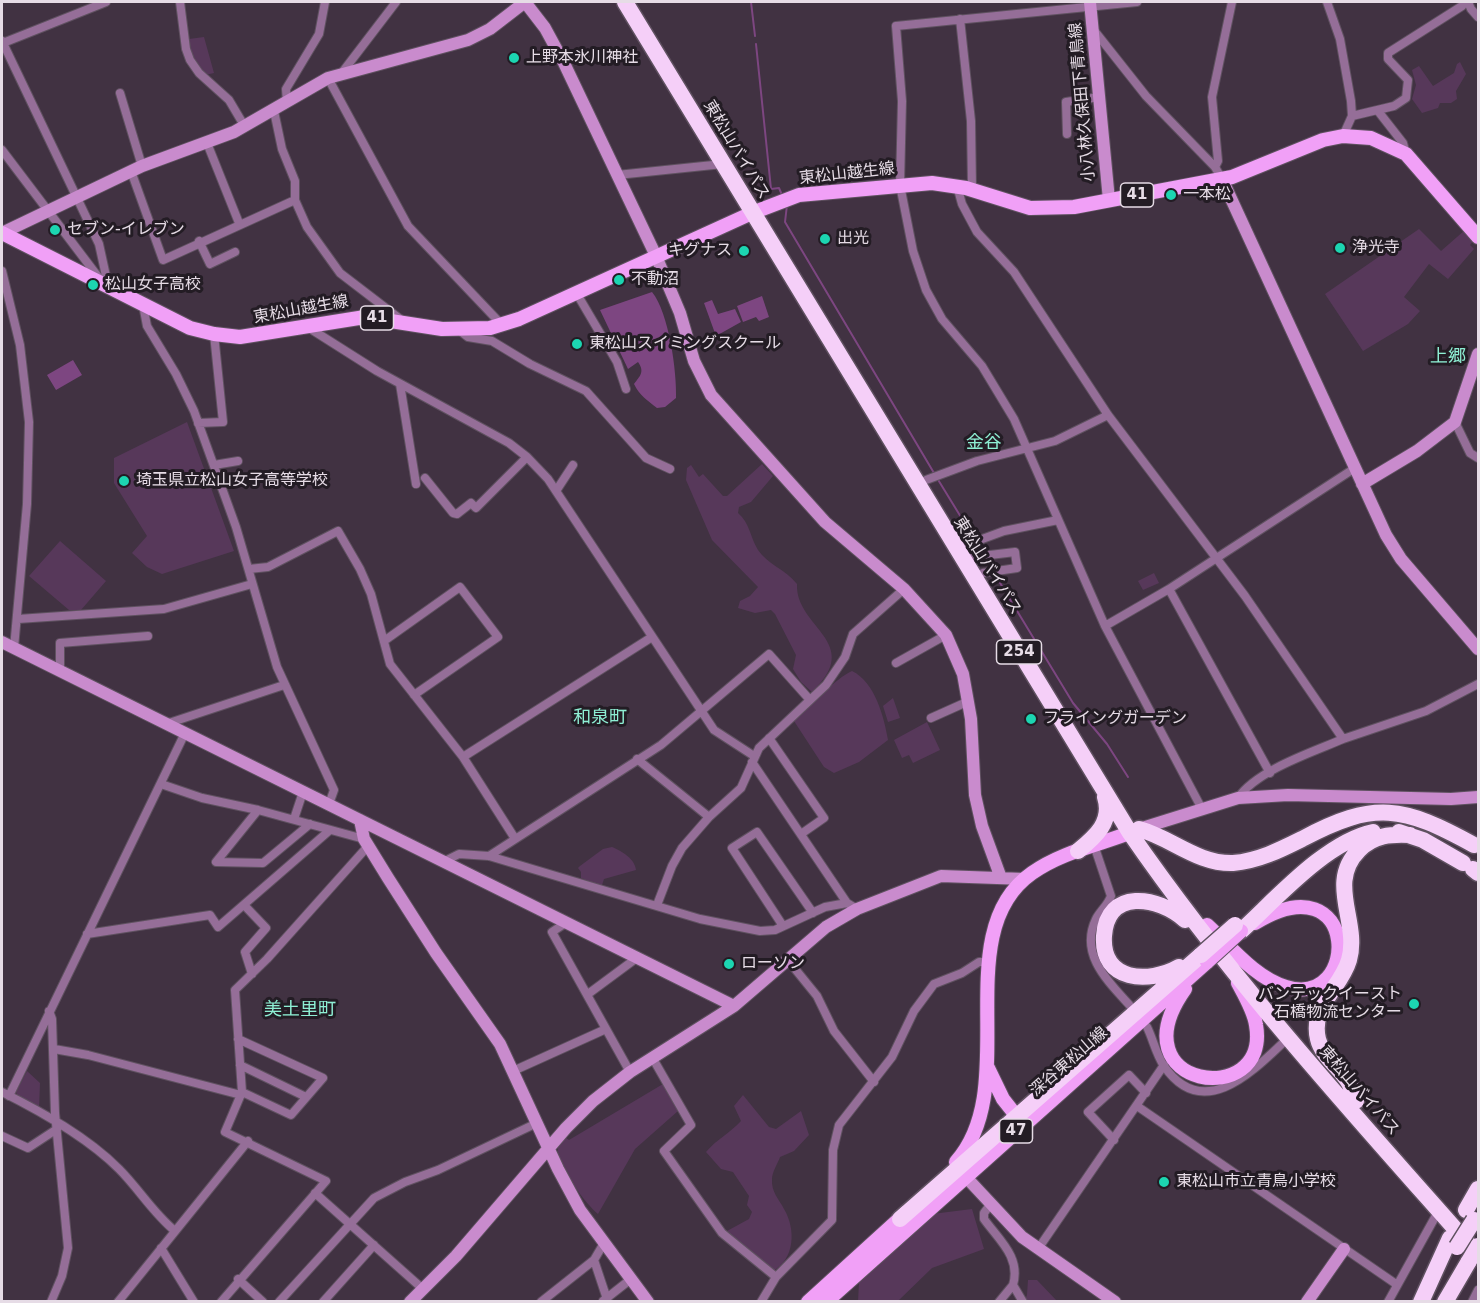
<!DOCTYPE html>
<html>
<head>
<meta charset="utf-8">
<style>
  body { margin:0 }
  #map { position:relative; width:1480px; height:1303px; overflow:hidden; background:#413242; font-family:"DejaVu Sans",sans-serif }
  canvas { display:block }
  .frame { position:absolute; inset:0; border:3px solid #e6dce6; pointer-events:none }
</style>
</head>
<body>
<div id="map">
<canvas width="1480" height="1303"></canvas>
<div class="frame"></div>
</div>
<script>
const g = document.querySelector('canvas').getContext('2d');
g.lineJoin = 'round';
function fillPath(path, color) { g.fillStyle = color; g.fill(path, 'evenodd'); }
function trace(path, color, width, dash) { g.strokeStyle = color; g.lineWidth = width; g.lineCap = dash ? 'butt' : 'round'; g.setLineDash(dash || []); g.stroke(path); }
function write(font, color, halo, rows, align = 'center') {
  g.font = font + ' "DejaVu Sans","Noto Sans JP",sans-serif'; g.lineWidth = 6; g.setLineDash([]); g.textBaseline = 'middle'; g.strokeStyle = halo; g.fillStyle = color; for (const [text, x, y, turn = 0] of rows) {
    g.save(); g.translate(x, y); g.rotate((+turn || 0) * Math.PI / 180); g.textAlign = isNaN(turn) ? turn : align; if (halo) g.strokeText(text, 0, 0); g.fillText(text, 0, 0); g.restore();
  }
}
fillPath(new Path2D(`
  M204 37 214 73 205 75 192 56 189 39Z
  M1460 62 1466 74 1456 91 1457 99 1451 103H1440L1438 108 1422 113 1412 99 1416 85 1412 70 1419 66 1433 86 1454 73 1457 64Z
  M1419 229 1441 251 1465 230 1474 240 1470 245 1474 249 1448 279 1429 264 1404 297 1420 311 1408 324 1363 351 1325 294Z
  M187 422 234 551 162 574 147 567 132 553 147 536 114 483V458Z
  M762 464 773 476 751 502 739 507 738 513C750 523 750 537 758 550 767 564 785 569 797 584 795 628 865 642 812 692L801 682 793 669 796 655 775 614 771 610 755 613 738 608 740 601 750 596 758 587 712 540 686 480 687 468 691 465 699 477 703 474 723 496H727Z
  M60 541 106 581 81 610H69L29 576Z
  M1154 573 1159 583 1143 590 1138 581Z
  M852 671C875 682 884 717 888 740L859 762 834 773 824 767 794 721C807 709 837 677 852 671Z
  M893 698 900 718 888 722 883 706Z
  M927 722 940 750 913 763 909 755 902 758 894 740Z
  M612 847C622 851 635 859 636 870L604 879 602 885H596L581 878V872L578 868 580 866 603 849Z
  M27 1071 40 1083 39 1109 18 1097 16 1092Z
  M663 1084 678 1111 635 1149 598 1214C585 1203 562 1171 558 1154 556 1147 561 1142 565 1137L569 1140Z
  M743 1095 769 1127 776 1129 801 1111 809 1135 794 1151 780 1157C778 1163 772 1172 772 1179 771 1192 779 1199 784 1209 796 1229 795 1259 773 1271L733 1239 727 1231 749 1219 752 1212 747 1205 749 1196 733 1172 721 1169 706 1152C717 1139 730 1133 741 1121L734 1106Z
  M972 1209 984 1249 932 1268 898 1301 858 1302 859 1282 932 1214Z
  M1028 1280H1037L1057 1301 1024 1302 1027 1295Z`), '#57385a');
fillPath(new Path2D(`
  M652 292C669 313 677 372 676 398L665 407 657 408C647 400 640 396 634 384 640 376 645 372 638 362L628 369 600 310Z
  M762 296 769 317 759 321 756 317 743 322 737 306Z
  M712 300 718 314 735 309 741 322 716 336 704 303Z
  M73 360 82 375 56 390 47 375Z`), '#7d4681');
trace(new Path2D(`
  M751 2 755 36
  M756 44 771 189 779 188 782 195
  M787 205 785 222 934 473
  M937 478 975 540
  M985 558 992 568
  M994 573 1073 703 1107 744 1128 777`), '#7d4681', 2);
const street = new Path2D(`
  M180 2 186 49 190 60 199 73 229 100 245 127
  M1137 2 896 26 902 101 900 185 913 251 926 290 942 319 982 366 1014 419 1105 626 1202 809
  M1327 2 1340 39 1351 101 1352 116 1343 136
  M1468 2 1471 9 1478 17
  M960 19 971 121 972 189
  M1093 29 1146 96 1215 167 1222 179
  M2 41 99 244 106 276V287
  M3 43 106 2
  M341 74 396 2
  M328 78 408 226 502 325
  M120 93 142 166
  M287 103 286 89 319 34 325 2
  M274 111 282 149 295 181V200L307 227 340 273 404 322
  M1378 111 1403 143 1406 154
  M1352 116 1394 106 1406 98 1408 80 1388 59V53L1462 6
  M1067 134 1066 102 1099 97
  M207 143 239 223
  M2 150 102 282
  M1215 167 1218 161 1212 97 1232 2
  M131 171 163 260 295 200
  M617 175 723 164
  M957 186 962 204 977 232 1014 272 1108 415 1245 596 1343 739 1426 711 1478 684
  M199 241 210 264 235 252
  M2 271 20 345 29 422 27 504 14 648
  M577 294 617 362 626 389
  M143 305 147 326 176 374 194 411 236 527 277 667 334 790 329 804
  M306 326 377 371 509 443 527 457 548 479 714 730 754 756
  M459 330 468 337 492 341 530 364 586 391 646 458 670 469
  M400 384 416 484
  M1455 422 1470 453 1478 458
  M198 423 223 422 214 334
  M214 465 238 461
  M425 478 453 513 457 514 471 503 476 508 527 457
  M926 480 977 461 1055 441 1108 415
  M556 491 573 465
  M966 545 1004 531 1058 520
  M973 557 1015 552 1017 568 983 573
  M249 569 268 567 338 531 360 569 371 594 390 664 463 757 514 837
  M1169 589 1270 773
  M18 619 164 609 252 584
  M1105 626 1169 589 1355 468
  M384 641 460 587 498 637 414 695
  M896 663 946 635
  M60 672V643L148 636
  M931 718 969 701
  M166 724 284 685
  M769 738 824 818 801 834
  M463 757 652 637
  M637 759 709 817
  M752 762 847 903
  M161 784 202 798 258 810 364 839
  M1238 798C1257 770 1313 752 1343 739
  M258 810 216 862 263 863 310 824
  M294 819 303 792
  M1094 845 1111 896C1108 905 1100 911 1096 919 1078 956 1111 984 1133 1009
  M489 856 661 745 769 654 810 700
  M445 861 459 854 489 856 700 919 760 931 775 930 825 907 847 903 857 909
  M657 905 672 866 682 848 709 817 741 788 759 748 826 685 845 657 853 634 904 589
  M245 906 266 928 245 952 252 974
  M567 922 552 932 630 1072
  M783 926 732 848 757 832 813 913
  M87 934 210 915 218 927 330 830
  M787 959 817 996 834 1031 874 1082
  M588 994 638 957
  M49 1011 52 1019 55 1113 68 1248 62 1276 51 1302
  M1147 1027C1153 1039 1156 1054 1164 1066 1204 1124 1255 1069 1288 1038
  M238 1039 323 1078 291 1115 242 1092
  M54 1049 88 1055 241 1095
  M652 1057 691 1125 664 1151 722 1233 776 1277 761 1302
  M240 1065 306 1097
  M513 1071 606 1029
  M2 1092C42 1112 87 1137 119 1169 139 1189 153 1213 175 1231
  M9 1096 185 733
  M1137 1106 1396 1284
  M2 1136 28 1148 57 1129
  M1114 1140 1088 1112 1129 1075 1146 1093
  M315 1193 424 1290
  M990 1205 984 1213V1219C999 1240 1021 1257 1013 1285L1023 1302
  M604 1243 594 1260 608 1302
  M161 1248 194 1302
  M1038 1249 1164 1065
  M776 1277 832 1220 833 1150 839 1125 892 1057 914 1011 934 984 962 973 979 962H990
  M238 1279 263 1302
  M603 1301 631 1279
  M118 1302 248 1141
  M221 1302 326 1181 225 1132 242 1092 235 990 267 959 368 846
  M279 1302 374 1198 405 1182 438 1170 537 1123
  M323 1302 374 1245
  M541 1302 594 1260
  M999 1302 1013 1285
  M1388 1302 1439 1210
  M1472 1302 1478 1290`);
const secondary = new Path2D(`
  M525 2 545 28 564 63 656 256 680 313 694 361 711 395 825 522 904 589 946 635 963 674 971 719 975 795 982 826 1001 878
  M1090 2 1109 200
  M1222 179 1386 535 1401 559 1478 649
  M2 233 142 166 234 132 328 78 468 40 490 29 525 2
  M1362 484 1417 451 1455 422 1478 354
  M2 642 734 1006
  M360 820 364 839 388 878 436 953 500 1044 558 1169 580 1210 648 1302
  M1139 829 1238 798 1288 795 1451 799 1478 797
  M965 1176 1022 1237 1115 1302
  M410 1302 456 1256 566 1128 593 1101 630 1072 734 1006 826 927 857 909 941 876 1025 879
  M1307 1302 1344 1249`);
const primary = new Path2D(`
  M2 233 190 328 214 334 240 337 365 317 442 329 490 328 519 319 752 213 799 195 932 183 966 188 1030 208 1074 207 1232 177 1323 140 1343 136 1371 138 1406 154 1478 237
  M1207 925C1230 946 1255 978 1286 987 1361 1010 1360 859 1255 923
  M1185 989C1114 1089 1271 1110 1256 1025 1254 1011 1245 996 1238 983
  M988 1068 1003 1099 1018 1118
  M956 1162C1024 1086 946 933 1032 873 1063 851 1103 844 1137 830
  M808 1302 907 1212
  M826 1302 1207 962`);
const highway = new Path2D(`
  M625 2 1130 833C1232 981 1353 1113 1472 1248
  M1139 829C1172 838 1197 864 1233 863 1258 861 1280 850 1302 839 1375 800 1403 806 1474 845
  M1399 832 1423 840 1463 863
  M1078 851C1095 837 1113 822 1105 797
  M1473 869 1478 873
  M1241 931C1276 899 1326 842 1373 832
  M1179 967C1149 984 1101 982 1104 936 1107 888 1158 896 1185 920
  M1356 1101C1354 1095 1352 1089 1349 1083 1341 1068 1322 1057 1318 1039 1310 1006 1341 988 1349 960 1360 922 1326 883 1359 850 1374 835 1391 834 1410 835
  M1466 1210 1478 1189
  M900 1219 1201 955
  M1421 1302 1450 1238
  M1445 1302 1469 1261`);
trace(street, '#5f5160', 10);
trace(secondary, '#5f5160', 14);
trace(primary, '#5f5160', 16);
trace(highway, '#5f5160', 19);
trace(street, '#956e98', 8);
trace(secondary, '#c98bcd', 12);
trace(primary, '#f1a0f7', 14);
trace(highway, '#f5cff8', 16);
const primaryBridge = new Path2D(`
  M1207 962 1241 931`);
const highwayBridge = new Path2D(`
  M1201 955 1235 925
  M1457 1247 1474 1220
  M1469 1261 1478 1246`);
trace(primaryBridge, '#5f5160', 16, []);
trace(highwayBridge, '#5f5160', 19, []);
trace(primaryBridge, '#f1a0f7', 14);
trace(highwayBridge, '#f5cff8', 16);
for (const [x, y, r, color] of [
  [514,58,6,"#1cd5b1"],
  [1171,195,6,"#1cd5b1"],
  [55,230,6,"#1cd5b1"],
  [825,239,6,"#1cd5b1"],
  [1340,248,6,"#1cd5b1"],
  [744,251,6,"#1cd5b1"],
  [619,280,6,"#1cd5b1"],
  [93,285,6,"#1cd5b1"],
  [577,344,6,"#1cd5b1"],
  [124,481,6,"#1cd5b1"],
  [1031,719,6,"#1cd5b1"],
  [729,964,6,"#1cd5b1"],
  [1414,1004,6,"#1cd5b1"],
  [1164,1182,6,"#1cd5b1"]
]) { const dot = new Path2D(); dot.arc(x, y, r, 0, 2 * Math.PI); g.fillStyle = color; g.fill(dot); trace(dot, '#231c24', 2); }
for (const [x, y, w] of [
  [1137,195,33],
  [377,318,33],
  [1019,652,45],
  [1016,1131,33]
]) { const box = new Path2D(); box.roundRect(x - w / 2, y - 12, w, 24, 4.5); g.fillStyle = '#231c24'; g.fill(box); trace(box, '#e6dce6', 1.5); }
write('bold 15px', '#e6dce6', null, [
  ["41",1137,195],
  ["41",377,318],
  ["254",1019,652],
  ["47",1016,1131]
]);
write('16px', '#e6dce6', '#231c24', [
  ["上野本氷川神社",526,58],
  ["一本松",1183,195],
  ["セブン-イレブン",67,230],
  ["出光",837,239],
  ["浄光寺",1352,248],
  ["キグナス",732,251,"right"],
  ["不動沼",631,280],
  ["松山女子高校",105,285],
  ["東松山スイミングスクール",589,344],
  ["埼玉県立松山女子高等学校",136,481],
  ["フライングガーデン",1043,719],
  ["ローソン",741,964],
  ["バンテックイースト",1402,995,"right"],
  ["石橋物流センター",1402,1013,"right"],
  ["東松山市立青鳥小学校",1176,1182]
], 'left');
write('16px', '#e6dce6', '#231c24', [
  ["小八林久保田下青鳥線",1083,102,-95],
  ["東松山バイパス",736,150,59],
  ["東松山越生線",847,174,-6],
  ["東松山越生線",301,310,-10],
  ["東松山バイパス",987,566,58],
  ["深谷東松山線",1069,1062,-41],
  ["東松山バイパス",1359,1091,49]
]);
write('18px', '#8eefd4', '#231c24', [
  ["上郷",1448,357],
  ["金谷",984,443],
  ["和泉町",600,718],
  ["美土里町",300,1010]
]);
</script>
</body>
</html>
